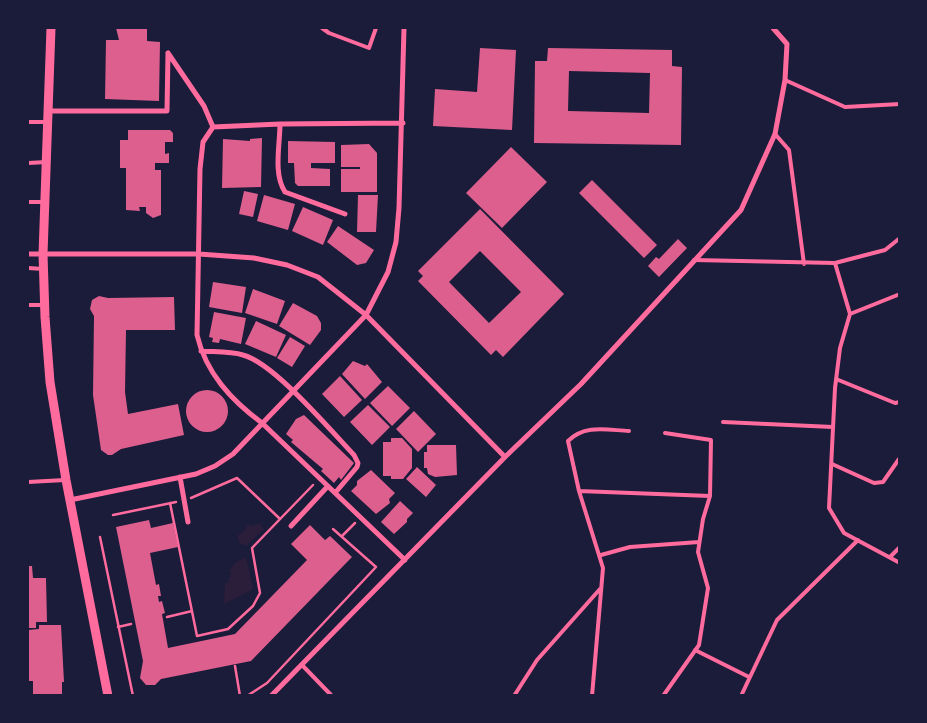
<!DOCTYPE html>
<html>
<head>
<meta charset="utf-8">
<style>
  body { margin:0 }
  #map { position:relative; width:927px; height:723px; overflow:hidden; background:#1b1b3a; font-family:Arial,sans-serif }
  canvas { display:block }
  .frame { position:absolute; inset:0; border:29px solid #1b1b3a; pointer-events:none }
</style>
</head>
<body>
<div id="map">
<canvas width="927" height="723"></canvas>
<div class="frame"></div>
</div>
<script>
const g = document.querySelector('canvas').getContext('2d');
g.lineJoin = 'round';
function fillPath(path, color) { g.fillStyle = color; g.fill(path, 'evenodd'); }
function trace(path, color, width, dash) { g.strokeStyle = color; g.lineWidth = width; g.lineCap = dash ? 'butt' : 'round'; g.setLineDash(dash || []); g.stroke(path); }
fillPath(new Path2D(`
  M259 523 264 529 246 546 240 543 237 536 244 531 248 524 253 526Z
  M246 557 253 588 250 591 224 604 225 583H228L231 573 229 571 235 563Z`), '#2a1e3b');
fillPath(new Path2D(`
  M116 28H147V41L160 42 159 101 105 99 106 40H119Z
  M480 48 516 50 512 130 433 126 435 89 477 92Z
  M548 48 672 50V66L682 67 681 145 534 143 535 61H547ZM569 71 650 73 649 113 568 111Z
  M128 130H170L173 133V142H165V154L169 153V163H155V170H161V215L153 218 146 213V207H139L140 211 126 210V168H120V140H128Z
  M262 138 261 187 222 188 223 139 250 141V139Z
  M288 141 335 142V163H311V168L330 169V186H298L295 183 294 163H288Z
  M369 144 377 153V192H341V169H360V167H341V145Z
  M511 147 547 182 502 228 466 193Z
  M592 180 657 245 644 258 579 193Z
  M244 191 258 194 253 217 239 214Z
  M264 195 295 204 288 230 257 221Z
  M358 195H378L376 232H357Z
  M303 207 333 220 323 245 292 231Z
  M480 209 564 294 503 357 496 350 491 355 418 281 423 276 418 271ZM480 251 521 292 489 323 449 282Z
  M338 226 374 250 366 263 357 265 327 242Z
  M678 239 687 248 659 277 648 266 656 257 659 259Z
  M213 282 246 287 242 313 209 307Z
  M253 289 285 301 277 324 245 313Z
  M99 296 108 298 174 297 175 330H126L125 392 128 414 178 404 184 435 121 449 112 455H108L101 450 93 395 94 316 90 309 92 300Z
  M293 303 317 316 321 323V330L310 345 279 326Z
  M214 312 246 318 241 344 220 339 219 343 212 342 213 338 209 337Z
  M256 321 286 335 276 357 245 344Z
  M290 337 305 346 292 367 277 358Z
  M353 361 365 366 367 364 382 382 365 399 342 374Z
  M340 376 362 400 344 417 322 394Z
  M388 386 410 408 392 426 370 403Z
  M186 411a21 21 0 1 1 42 0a21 21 0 1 1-42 0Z
  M368 405 390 427 372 445 350 422Z
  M414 411 436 434 418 452 396 429Z
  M304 415 354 463 341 480 339 477 334 483 321 471 323 469 291 442 293 440 286 434 296 419Z
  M391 438H402L412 449V468L403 479H391V476H383V442H391Z
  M427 445H456L457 475 435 477 428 474 427 468H424V452H427Z
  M417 467 436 485 426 497 406 479Z
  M371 470 395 493 389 499 390 503 376 514 351 491 357 485V481Z
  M400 501 413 513 407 519V522L394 534 381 522Z
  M149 520 151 528 173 523 178 547 150 553 156 585 159 584 161 596H158L159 602 162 601 165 613 162 614 168 648 235 634 307 560 291 544 310 525 325 540 330 536 352 557 251 661 161 679 155 685H146L140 678 143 661 116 527Z
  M28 566H32L33 578H46L47 622H36V628H28Z
  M39 625H61L64 682H62V694L33 696V681H29L28 676V630L39 629Z`), '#dd5f8e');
trace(new Path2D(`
  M191 498 237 478 279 518
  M170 503 197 636 228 629 253 606 260 593 252 548 313 485
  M113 515 176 502
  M342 536 355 523
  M100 537 133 696
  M167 617 192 611
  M118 627 131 624
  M235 666 240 696
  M247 696 267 683 376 567 333 529`), '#ff6b9d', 2.5);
trace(new Path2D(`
  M322 28 329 33 369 48 376 28
  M785 80 845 107 900 104
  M28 122H48
  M775 134 789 150 804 264
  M28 163 47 162
  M28 202H45
  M694 260 835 263 885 250 900 238
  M835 263 850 314 840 348 835 388 829 508 844 533 900 563
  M28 268 44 269
  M28 305H44
  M850 314 900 294
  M836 379 895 403 900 402
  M723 422 833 427
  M832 464 874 483 883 482 899 459
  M28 482 65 480
  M579 491 710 496
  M601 555 630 547 699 542
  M890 557 900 547
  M695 650 749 677
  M302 665 332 696
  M514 696 537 660 600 589
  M592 696 603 568 579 491 568 441C585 424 607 430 629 431
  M663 696 699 645 708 588 698 552 703 519 710 496 711 440 665 433
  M741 696 777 620 858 540`), '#ff6b9d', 4);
trace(new Path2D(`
  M168 53 204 106 213 127 280 124 403 123
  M48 111H167L168 53
  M280 124C280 145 273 174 285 192L345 214
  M213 127 203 142 200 169 197 335C206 373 231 400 262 423L405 560
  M28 254H199L254 258 287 265 318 277 366 315 505 457
  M201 351C215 352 230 351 243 355 274 363 330 430 354 455L358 463 357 467 335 493
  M180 477 188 522
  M70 500 196 474 215 466 233 454 366 315 388 272 396 242 399 208 404 28
  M291 526 328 486
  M271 696 505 457 581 384 741 210 775 134 785 80 787 44 773 28`), '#ff6b9d', 5);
trace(new Path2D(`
  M51 28 43 254 45 317 50 382 66 480 108 696`), '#ff6b9d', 9);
</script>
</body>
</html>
